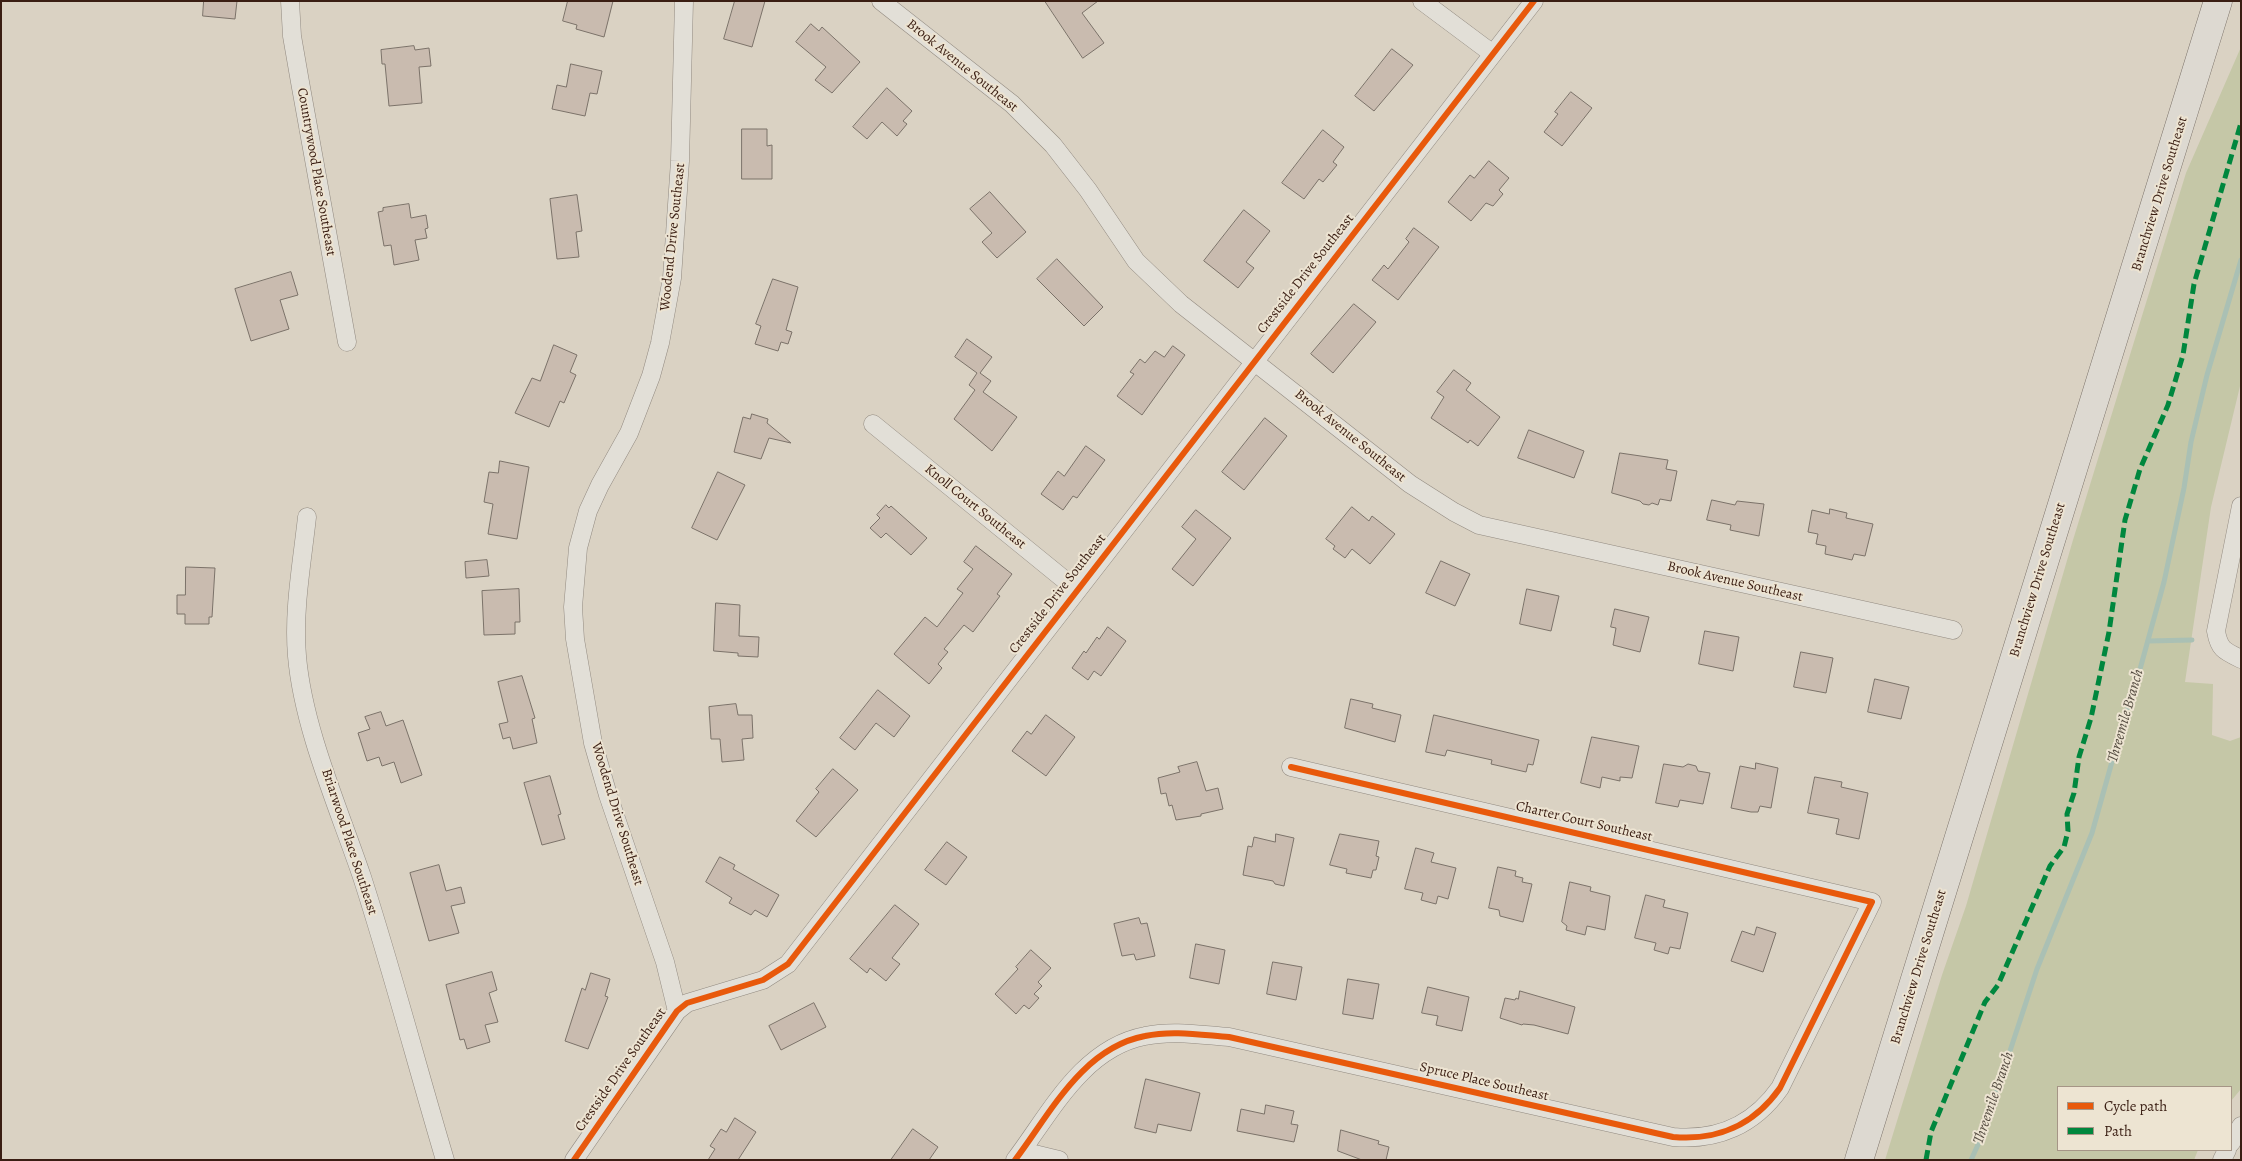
<!DOCTYPE html>
<html>
<head>
<meta charset="utf-8">
<style>
  body { margin:0 }
  #map { position:relative; width:2242px; height:1161px; overflow:hidden; background:#dad2c3; font-family:Alegreya,serif }
  canvas { display:block }
  .frame { position:absolute; inset:0; border:2px solid #3a1e13; pointer-events:none }
  .legend { position:absolute; left:2057px; top:1086px; width:175px; height:65px; box-sizing:border-box; background:#ede4d2; border:1px solid #a59586; margin:0; padding:6px 9px; list-style:none; font-size:15px; color:#3a1e13 }
  .legend li { display:flex; align-items:center; gap:10px; height:25px }
  .legend b { width:25px; border:1px solid #a59586 }
</style>
</head>
<body>
<div id="map">
<canvas width="2242" height="1161"></canvas>
<div class="frame"></div>
<ul class="legend">
<li><b style="height:6px;background:#e8590c"></b>Cycle path</li>
<li><b style="height:6px;background:#00873e"></b>Path</li>
</ul>
</div>
<script>
const g = document.querySelector('canvas').getContext('2d');
g.lineJoin = 'round';
function fillPath(path, color) { g.fillStyle = color; g.fill(path, 'evenodd'); }
function trace(path, color, width, dash) { g.strokeStyle = color; g.lineWidth = width; g.lineCap = dash ? 'butt' : 'round'; g.setLineDash(dash || []); g.stroke(path); }
function write(font, color, halo, rows, align = 'center') {
  g.font = font + ' Alegreya,serif'; g.lineWidth = 4; g.setLineDash([]); g.textBaseline = 'middle'; g.strokeStyle = halo; g.fillStyle = color; for (const [text, x, y, turn = 0] of rows) {
    g.save(); g.translate(x, y); g.rotate((+turn || 0) * Math.PI / 180); g.textAlign = isNaN(turn) ? turn : align; if (halo) g.strokeText(text, 0, 0); g.fillText(text, 0, 0); g.restore();
  }
}
fillPath(new Path2D(`
  M2241 47V382L2211 507 2185 682 2213 684 2212 735 2230 741 2241 737V1089L2231 1101V1087H2058V1150H2198L2194 1160H1885L1942 975 1966 906 2073 540 2186 173Z`), '#c5c7a7');
trace(new Path2D(`
  M2148 641 2192 640
  M1971 1160 1982 1136 2037 969 2092 833 2124 719 2134 691 2164 582 2184 488 2191 442 2207 375 2241 260`), '#aac0b4', 5);
const building = new Path2D(`
  M204 1H237L235 19 203 16Z
  M568 1H613L604 37 576 29 577 25 563 21Z
  M735 1H765L752 47 724 39Z
  M1045 1H1098L1082 13 1104 43 1083 58Z
  M811 24 819 31 822 27 860 62 832 93 815 80 826 67 796 42Z
  M414 46 415 50 429 48 431 66 419 67 422 103 389 106 385 64H382L381 50Z
  M1392 49 1413 65 1374 111 1355 96Z
  M571 64 602 71 597 94 590 93 585 116 552 109 557 85 566 87Z
  M887 88 912 111 903 121 907 124 897 136 882 122 867 139 853 127Z
  M1571 92 1592 108 1562 146 1544 132 1558 114 1555 112Z
  M742 129H767V146L772 145V179H742Z
  M1323 130 1344 147 1333 162 1337 165 1323 182 1319 179 1304 199 1282 183Z
  M1489 161 1509 178 1499 190 1503 194 1493 206 1486 203 1471 221 1448 202 1470 175 1474 178Z
  M990 192 1026 232 997 258 982 242 992 233 970 209Z
  M577 195 582 231 576 232 579 257 557 259 550 199Z
  M409 204 411 218 426 215 428 228 425 229 427 238 415 240 419 260 394 265 391 245 384 246 378 212 383 211V208Z
  M1244 210 1270 231 1246 262 1254 268 1238 288 1204 261Z
  M1414 228 1439 247 1398 300 1372 280 1384 265 1388 269 1409 242 1406 239Z
  M1057 259 1103 307 1084 326 1037 279Z
  M291 272 298 295 280 300 289 329 251 341 235 289Z
  M773 279 798 287 786 330 792 332 788 344 781 342 778 351 755 344 761 326 756 324Z
  M1354 304 1376 322 1333 373 1311 354Z
  M967 339 992 357 980 373 991 381 983 392 1017 417 992 451 954 419 975 390 969 385 977 373 955 357Z
  M554 345 577 355 570 372 576 375 564 403 560 401 549 427 515 413 532 378 540 381Z
  M1173 346 1185 355 1142 415 1117 396 1134 374 1130 372 1140 359 1145 363 1155 351 1164 357Z
  M1454 370 1471 383 1466 390 1500 417 1478 446 1470 440 1468 443 1431 418 1444 397 1437 392Z
  M752 414 768 419 767 423 791 443 769 438 761 459 734 452 743 417 750 419Z
  M1265 418 1287 436 1244 490 1222 472Z
  M1529 430 1584 451 1574 478 1518 458Z
  M1086 446 1105 460 1077 498 1073 496 1063 510 1041 494 1058 471 1064 476Z
  M1620 453 1668 460 1666 469 1677 471 1671 501 1660 499 1658 505 1652 503 1649 505 1643 504 1640 501 1612 493Z
  M500 461 529 467 517 539 488 534 493 504 484 502 489 472 498 473Z
  M718 472 745 485 717 540 692 528Z
  M1712 500 1735 505 1737 501 1764 504 1759 536 1730 530 1731 525 1707 520Z
  M886 505 889 508 891 506 927 538 911 555 886 533 881 538 870 528 880 518 877 515Z
  M1352 507 1369 521 1372 516 1395 534 1370 564 1352 549 1345 558 1333 549 1335 546 1326 539Z
  M1830 509 1847 513 1846 518 1873 524 1865 556 1854 554 1852 560 1825 554 1826 546 1816 544 1818 534 1808 532 1812 510 1829 514Z
  M1196 510 1231 538 1193 586 1172 569 1196 539 1182 527Z
  M976 546 1012 574 997 594 1000 596 973 632 964 625 944 649 948 652 938 664 942 668 929 684 894 654 925 617 937 627 963 593 957 589 973 569 964 562Z
  M487 560 489 576 466 578 465 562Z
  M1441 561 1470 574 1455 606 1426 593Z
  M186 567 215 568 212 617H209V624H185V614H177V595H185Z
  M519 589 520 622H515V634L484 635 482 591Z
  M1527 589 1559 596 1551 631 1520 624Z
  M716 603 740 605 739 636 759 637 758 657 738 656V653L714 651Z
  M1615 609 1649 617 1640 652 1613 645 1616 628 1611 627Z
  M1108 627 1126 641 1101 676 1094 671 1088 680 1072 668 1084 651 1086 653 1097 637 1099 639Z
  M1705 631 1739 637 1733 671 1699 664Z
  M1801 652 1833 658 1826 693 1794 687Z
  M522 676 535 718 532 719 537 743 513 749 510 737 503 739 499 724 508 722 498 682Z
  M1875 679 1909 687 1901 719 1868 712Z
  M878 690 910 716 894 737 876 723 855 750 840 738Z
  M1351 699 1373 704 1372 708 1401 715 1395 742 1345 728Z
  M736 704 738 715H752L753 738 742 739 744 760 722 762 720 739H711L709 707Z
  M381 712 386 726 403 720 422 775 401 783 394 762 382 766 379 757 367 761 358 733 370 729 365 717Z
  M1046 715 1075 737 1046 776 1012 751 1027 731 1031 734Z
  M1434 715 1539 740 1533 765 1528 764 1526 772 1491 764 1492 760 1447 750 1445 756 1426 752Z
  M1592 737 1639 746 1632 778 1620 777V781L1602 777 1600 788 1581 783Z
  M1197 762 1206 791 1218 788 1223 809 1201 814V816L1176 820 1172 805 1169 806 1166 793 1161 794 1158 778 1180 772 1178 767Z
  M1756 763 1778 768 1771 808 1760 806 1758 812H1751L1731 808 1740 766 1755 769Z
  M1664 764 1683 767 1688 764 1696 766 1698 771 1710 773 1703 804 1680 800 1678 807 1656 803Z
  M833 769 858 790 816 837 796 821 819 792 816 789Z
  M550 776 561 814 558 815 565 839 542 845 524 783Z
  M1815 777 1842 782 1841 787 1868 793 1859 839 1836 834 1839 819 1808 813Z
  M1276 834 1294 838 1284 886 1275 884 1273 881 1243 875 1248 846 1252 847 1254 837 1275 842Z
  M1340 834 1379 841 1376 856 1379 857 1376 870H1373L1371 878 1346 873 1347 869 1330 865Z
  M947 842 967 857 946 885 925 870Z
  M1416 848 1434 853 1431 862 1456 868 1448 899 1438 896 1436 904 1421 900 1423 893 1405 889Z
  M720 857 735 865 733 869 779 895 767 917 755 910 751 915 729 903 732 898 706 882Z
  M439 865 446 891 461 887 465 903 451 906 459 933 429 941 410 873Z
  M1498 867 1516 871 1515 876 1523 878 1522 882 1532 884 1523 922 1500 916 1499 910 1489 908Z
  M1570 882 1591 887 1590 891 1610 896 1605 930 1587 926 1585 935 1566 930 1567 926 1562 922Z
  M1646 895 1665 900 1663 907 1688 913 1680 949 1670 947 1668 954 1654 950 1656 943 1635 938Z
  M895 905 919 924 892 958 900 964 886 981 870 968 867 973 850 959Z
  M1139 918 1141 924 1147 923 1155 956 1136 960 1134 954 1122 956 1114 924Z
  M1757 927 1776 933 1763 972 1731 961 1742 931 1754 935Z
  M1196 944 1225 950 1219 984 1190 978Z
  M1031 950 1051 968 1038 982 1042 986 1034 994 1039 998 1029 1009 1024 1005 1016 1014 995 994 1018 969 1016 967Z
  M1273 962 1302 967 1296 1000 1267 994Z
  M492 972 497 990 489 993 498 1022 485 1025 490 1042 467 1049 464 1039 460 1040 446 985Z
  M591 973 610 979 605 996 608 997 588 1049 565 1041 582 988 585 990Z
  M1348 979 1379 984 1373 1019 1343 1014Z
  M1428 987 1469 997 1462 1031 1436 1025 1438 1016 1422 1013Z
  M1520 991 1575 1007 1568 1034 1534 1025 1523 1024 1522 1025 1500 1018 1505 998 1515 1000 1516 998 1518 999Z
  M814 1003 826 1027 781 1050 769 1026Z
  M1146 1079 1200 1093 1191 1131 1158 1124 1156 1133 1135 1128Z
  M1266 1105 1294 1111 1291 1124 1298 1125 1294 1142 1237 1131 1241 1109 1264 1114Z
  M735 1118 756 1132 738 1160H708L715 1149 710 1146 721 1129 726 1132Z
  M913 1129 938 1147 929 1160H891Z
  M1341 1130 1379 1141 1378 1144 1389 1147 1386 1160H1362L1338 1151Z`);
fillPath(building, '#c9bbaf');
trace(building, '#7b7269', 1);
const minor = new Path2D(`
  M290 1 292 36 300 82 347 342
  M881 1 1012 104 1053 145 1088 190 1136 261 1181 304 1410 484 1454 512 1479 525 1953 630
  M1422 1 1493 54
  M873 424 1077 590
  M2241 506 2216 631C2219 649 2224 651 2241 659
  M307 517C302 563 293 611 297 656 303 728 339 809 362 877 392 970 417 1066 445 1160
  M677 1011 665 962 608 795 593 743 575 639 573 607 578 548 588 511 600 485 629 433 651 376 660 343 672 278 680 161 684 1
  M2231 1143 2241 1126
  M1022 1151 1059 1160
  M574 1160 677 1011 687 1003 763 980 788 964 1534 1
  M1015 1160C1050 1114 1082 1048 1145 1036 1172 1030 1202 1035 1229 1037L1673 1137C1717 1141 1754 1125 1780 1088L1872 902 1291 767
  M2222 1160 2227 1150`);
const primary = new Path2D(`
  M1859 1160 2218 1`);
trace(minor, '#928a80', 19);
trace(primary, '#7b7269', 29);
trace(minor, '#e2dfd7', 18);
trace(primary, '#ddd9d1', 28);
trace(new Path2D(`
  M1926 1160 1931 1132 1985 1002 1998 985 2050 866 2064 847 2068 831 2067 814 2074 793 2079 757 2091 718 2109 632 2125 520 2140 469 2168 405 2183 355 2194 284 2241 123`), '#00873e', 5, [10, 5]);
trace(new Path2D(`
  M574 1160 677 1011 687 1003 763 980 788 964 1534 1
  M1015 1160C1050 1114 1082 1048 1145 1036 1172 1030 1202 1035 1229 1037L1673 1137C1717 1141 1754 1125 1780 1088L1872 902 1291 767`), '#e8590c', 6);
write('14px', '#3a1e13', '#ede4d2', [
  ["Brook Avenue Southeast",962,66,39],
  ["Countrywood Place Southeast",316,172,80],
  ["Branchview Drive Southeast",2160,194,-73],
  ["Woodend Drive Southeast",673,237,-84],
  ["Crestside Drive Southeast",1306,274,-52],
  ["Brook Avenue Southeast",1350,436,39],
  ["Knoll Court Southeast",975,507,39],
  ["Branchview Drive Southeast",2038,580,-73],
  ["Brook Avenue Southeast",1735,582,13],
  ["Crestside Drive Southeast",1058,594,-52],
  ["Woodend Drive Southeast",617,814,73],
  ["Charter Court Southeast",1584,822,13],
  ["Briarwood Place Southeast",349,842,72],
  ["Branchview Drive Southeast",1919,967,-73],
  ["Crestside Drive Southeast",621,1070,-55],
  ["Spruce Place Southeast",1484,1082,13]
]);
write('italic 15px', '#554c41', '#ede4d2', [
  ["Threemile Branch",2126,716,-74],
  ["Threemile Branch",1994,1098,-71]
]);
</script>
</body>
</html>
